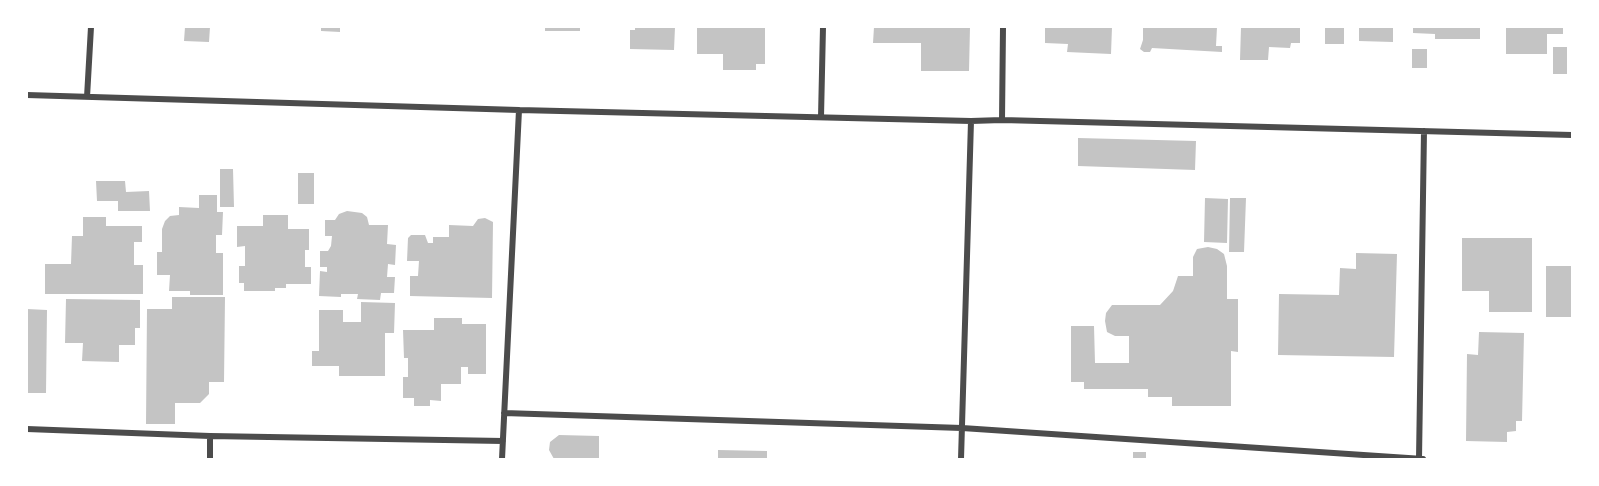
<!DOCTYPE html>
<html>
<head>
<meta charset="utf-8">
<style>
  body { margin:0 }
  #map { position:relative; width:1599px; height:486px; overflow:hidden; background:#fff; font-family:"Roboto Condensed",sans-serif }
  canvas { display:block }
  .frame { position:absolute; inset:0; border:28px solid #fff; pointer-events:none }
</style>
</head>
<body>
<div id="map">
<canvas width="1599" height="486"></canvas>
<div class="frame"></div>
</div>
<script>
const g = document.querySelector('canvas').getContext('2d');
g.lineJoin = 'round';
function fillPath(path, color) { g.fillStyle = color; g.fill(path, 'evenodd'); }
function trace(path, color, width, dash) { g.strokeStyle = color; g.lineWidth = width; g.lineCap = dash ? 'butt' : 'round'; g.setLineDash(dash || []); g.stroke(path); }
fillPath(new Path2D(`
  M185 27H210L209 42 184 41Z
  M321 27H340V32L321 31Z
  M545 27H580V31H545Z
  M635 27H675L674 50 630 49V30H635Z
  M697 27H765V64H756V70H723V54H697Z
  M874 27H970L969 71H921V43H873Z
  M1045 27H1112L1111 54 1067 52 1068 44 1045 43Z
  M1143 27H1217L1216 46H1222V52L1152 48 1150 52H1144L1140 49 1143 40Z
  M1241 27H1300V43H1291L1290 48 1269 47 1268 60H1240Z
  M1325 27H1344V44H1325Z
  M1359 27H1393V42L1359 41Z
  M1413 27H1480V39H1435V34L1413 33Z
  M1506 27H1563V34H1547V54H1506Z
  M1553 47H1567V74H1553Z
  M1412 49H1427V68H1412Z
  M1078 138 1196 141 1195 170 1078 166Z
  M220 169H233L234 207H220Z
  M298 173H314V204H298Z
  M96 181H125L126 192 149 191 150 211H118V201H97Z
  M199 195H217V212H223L222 235H216V253H223V295H190V291H169L170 275H157V252H162V229L165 221 170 216 179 215V207L199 208Z
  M1205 198 1228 199 1227 243 1204 242Z
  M1230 198H1246L1244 252H1229Z
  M347 211 362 213 367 217 369 225H388L387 244 396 245 395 265 388 264 387 277H395L394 293H381L380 300 357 299 358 294H341V297L319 296 320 271 327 272V267H320V251H328L331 246 332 236H325V220H335L339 214Z
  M263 215H288V229H309V250H305V267H311V284H286V288H275V291H244V283H239V266H245V246L237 247V226H263Z
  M83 217H106V226H142V242H134V265H143V294H45V264H71L72 236H83Z
  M485 218 493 222 492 298 410 296V276H418L419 261H407L408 238 411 235H425L428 243H433V237H449V225L473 226 478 219Z
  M1462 238H1532V312H1489V291H1462Z
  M1208 247 1217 249 1224 254 1227 266V299H1238V352L1231 351V406H1172V397H1148V389H1084V382H1071V326H1094L1095 363H1129V336H1115L1107 332 1105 321 1106 313 1112 305H1160L1173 291 1178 276H1193V257L1197 249Z
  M1356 253 1397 254 1394 357 1278 355 1279 294 1339 295 1340 268 1356 269Z
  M1546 266H1572V317H1546Z
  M172 297H225L224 382H209V394L200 403H175V424H146L147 309H172Z
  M66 299 140 300V328H135V345H119V362L82 361 83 343H65Z
  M361 302 395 303 394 333H385V376H339V366H312V351H319V310H343V322H361Z
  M27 309 47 310 46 393H27Z
  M434 318H462V324H486V374H468V367H461V384H441V401L430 400V406H414V398H403V377H408V358H404L403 330H434Z
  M1479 332 1524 333 1522 421H1516V431L1507 432V442L1466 441 1467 354 1478 355Z
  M559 435 599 436V459H554L549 450 550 442Z
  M718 450 767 451V459H718Z
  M1133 452H1146V459H1133Z`), '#c4c4c4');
trace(new Path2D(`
  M27 95 519 110 971 121 1002 120 1572 135
  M87 97 91 27
  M821 117 823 27
  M1002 120 1003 27
  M504 413 962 428 1423 459
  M27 429 210 436 503 441
  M210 459V436
  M502 459 519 110
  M961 459 971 121
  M1419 459 1424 131`), '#4c4c4c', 6);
</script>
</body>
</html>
